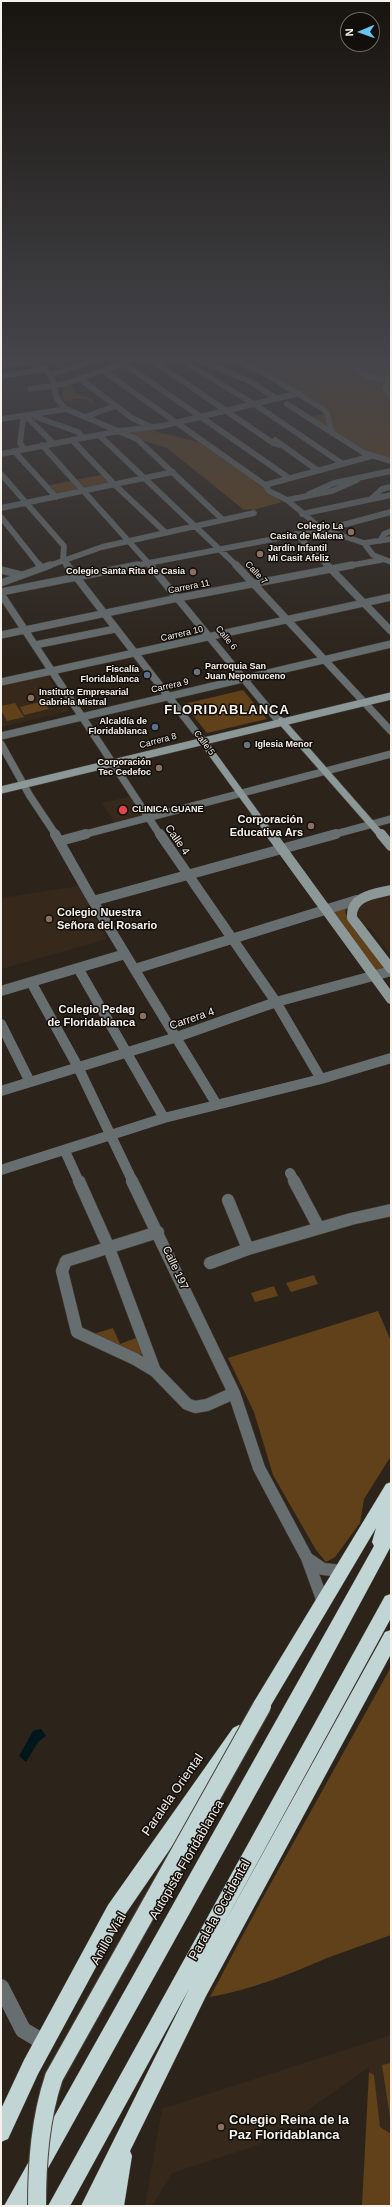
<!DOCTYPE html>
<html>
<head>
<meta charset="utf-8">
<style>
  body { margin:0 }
  #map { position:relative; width:392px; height:2207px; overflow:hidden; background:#2c241b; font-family:Helvetica,sans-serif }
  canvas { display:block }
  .frame { position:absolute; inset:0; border:2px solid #f7f1eb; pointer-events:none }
  .north { position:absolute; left:340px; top:12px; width:40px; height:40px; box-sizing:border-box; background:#120e0a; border:1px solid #6e6964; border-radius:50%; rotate:268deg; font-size:11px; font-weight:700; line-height:16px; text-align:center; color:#f7f1eb }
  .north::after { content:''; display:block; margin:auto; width:14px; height:18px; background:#68c4f0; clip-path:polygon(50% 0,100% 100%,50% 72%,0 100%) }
</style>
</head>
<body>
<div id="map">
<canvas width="392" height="2207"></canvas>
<div class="frame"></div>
<div class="north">N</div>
</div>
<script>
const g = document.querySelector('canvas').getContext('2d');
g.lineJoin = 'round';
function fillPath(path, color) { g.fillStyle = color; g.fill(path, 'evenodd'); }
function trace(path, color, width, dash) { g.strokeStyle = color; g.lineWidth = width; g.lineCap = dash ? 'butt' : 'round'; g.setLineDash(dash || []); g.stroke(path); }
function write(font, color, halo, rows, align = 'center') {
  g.font = font + ' Helvetica,sans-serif'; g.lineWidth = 3; g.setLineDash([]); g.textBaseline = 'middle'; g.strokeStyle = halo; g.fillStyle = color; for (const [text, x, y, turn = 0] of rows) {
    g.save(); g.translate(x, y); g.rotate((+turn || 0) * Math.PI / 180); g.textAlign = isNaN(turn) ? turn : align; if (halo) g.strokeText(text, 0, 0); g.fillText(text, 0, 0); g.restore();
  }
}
fillPath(new Path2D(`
  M46 674 69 711 1 727V684Z
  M132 796 145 817 115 824 102 803Z
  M79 886 107 939 1 969V898Z
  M386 894 391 896V955L369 927 366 928 359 918 356 919V908L360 903Z
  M391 2035V2206H362L369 2067 258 2145 172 2173 152 2206H145L162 2109Z`), '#36291b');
fillPath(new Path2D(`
  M232 358H391V460L374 456 309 417 327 413Z
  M69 383 77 394 93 399 92 403 86 399H72L74 403 63 400V385Z
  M151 428 157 432 204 443 282 502 253 510 251 509 244 510 167 448 141 440 130 432Z
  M105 474 115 485 56 497 46 486Z
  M243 690 267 719 207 733 184 704Z
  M44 701 49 709 24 715 20 707Z
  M15 703 24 717 7 721 1 710V706Z
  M349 905 345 911 348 921 385 968 377 971 335 914V911Z
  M314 1275 318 1284 291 1292 286 1283Z
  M274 1286 278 1296 255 1302 251 1293Z
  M378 1311 391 1341V1456L364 1499 360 1523 335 1557 326 1562 316 1550 273 1475 254 1412 228 1358Z
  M113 1328 120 1344 144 1335 152 1354 132 1355 93 1334Z
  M391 1667V1935C370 1943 348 1950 327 1958 287 1975 253 1989 210 1997L261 1901Z
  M391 2063V2124L382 2065Z
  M369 2072 374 2075 380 2127 391 2134V2206H362Z`), '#614119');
fillPath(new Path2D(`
  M41 1729 46 1736 38 1742 26 1762 19 1756 33 1731Z`), '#00161d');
const streetFar4 = new Path2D(`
  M19 358 46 369 52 379 57 399 66 409 137 439 223 520
  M149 358 273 443 279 445
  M178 358 254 404 343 464
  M196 358 251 382 277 399
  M230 358 262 372 323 409 327 413 332 433
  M335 358 369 377 391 379
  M123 363 289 478
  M1 366 29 362
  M66 370 57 362 69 358
  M102 370 265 485 269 491 287 500 322 529 364 543 373 555 391 562
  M50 375 103 358
  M1 376 46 369
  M79 378 132 418 151 427
  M389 379 385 388 391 397
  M30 389 64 384 138 358
  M287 404 364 453 391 461
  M36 417 78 432 83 438
  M85 417 115 406
  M1 419 66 409
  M29 419 53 443
  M23 420 20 443 24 449
  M99 435 237 566
  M72 440 115 485 165 532
  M275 440 317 470
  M42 445 151 566
  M14 451 56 497
  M1 454 119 431 162 426 300 393
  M1 474 64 546 63 560 68 566
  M265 485 372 456
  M309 494 334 483 391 471
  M371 499 382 489 391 487
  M287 500 332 491 357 480
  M1 508 173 472
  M302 514 391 495
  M1 517 40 566
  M296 534 328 566
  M380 541 384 534 391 531
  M364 543 391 539
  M48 566 102 547 254 513
  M133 566 331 528 391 512
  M347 566 381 560`);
const streetFar3 = new Path2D(`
  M39 565 41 568
  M67 565 202 740
  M150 565 276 718 281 721
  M236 565 391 731
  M327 565 391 631
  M1 570 21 575
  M1 583 50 565
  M1 592 138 565
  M1 594 160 835
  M1 635 178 598 352 565
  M35 645 115 629
  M1 682 391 597
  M1 736 391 644
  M1 744 30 796 56 835
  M82 835 391 754
  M332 835 391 819`);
const streetFar2 = new Path2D(`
  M55 834 93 901 217 1105
  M160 834 276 1002 321 1079
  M60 841 86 834
  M93 901 336 834
  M78 968 164 1118
  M135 969 357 900
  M31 982 78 1067 133 1182
  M1 991 125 954
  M1 1024 30 1082
  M1 1091 177 1037 276 1002 391 971
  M65 1151 79 1182
  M1 1170 164 1118 321 1079 391 1058
  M290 1173 295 1182`);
const streetFar1 = new Path2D(`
  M79 1181 109 1248 155 1371 187 1404 195 1407 207 1405 234 1393
  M132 1181 234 1393 259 1468 307 1558 323 1602
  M294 1181 319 1228
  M228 1200 248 1249 351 1219 391 1210
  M210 1263 248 1249
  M155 1371 135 1359 77 1332 62 1271 66 1261 158 1232
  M307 1558 323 1569 342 1571`);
const street = new Path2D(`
  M1 1987 23 2030 45 2043`);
const secondaryFar1 = new Path2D(`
  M281 721 381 835
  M202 740 271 835
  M1 790 391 696`);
const secondary = new Path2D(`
  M271 834 391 999
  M381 834 391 846
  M391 890C374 894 350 896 352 918L391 969`);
const highway = new Path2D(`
  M391 1482V1546L313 1691 27 2206H4L374 1546 372 1542 376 1528 264 1717 258 1719 252 1717 250 1711 252 1705 386 1484Z
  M391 1594V1618L220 1931 385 1632 391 1630V1654L206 1996 130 2151 132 2156 124 2206H81L189 1989 70 2206H48L385 1596Z
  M239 1725 245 1728 248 1734 245 1740 122 1919 38 2074 8 2139 1 2142V2109L24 2060 108 1905 233 1728Z`);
trace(streetFar4, '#484138', 6);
trace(streetFar3, '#484138', 8);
trace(streetFar2, '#484138', 10);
trace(streetFar1, '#484138', 13);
trace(street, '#484138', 16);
trace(secondaryFar1, '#484138', 8);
trace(secondary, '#484138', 10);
trace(highway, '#484138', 1);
trace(streetFar4, '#676e6f', 5.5);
trace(streetFar3, '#676e6f', 7);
trace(streetFar2, '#676e6f', 10);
trace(streetFar1, '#676e6f', 12);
trace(street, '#676e6f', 16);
trace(secondaryFar1, '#8c9898', 7);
trace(secondary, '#8c9898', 10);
fillPath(highway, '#c2d5d5');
const highwayBridge = new Path2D(`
  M37 2206C37 2162 40 2119 54 2077L262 1706`);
trace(highwayBridge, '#484138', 20, []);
trace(highwayBridge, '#c2d5d5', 18);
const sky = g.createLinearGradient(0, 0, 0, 667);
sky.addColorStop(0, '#18140f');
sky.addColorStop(0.54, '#45454a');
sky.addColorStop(1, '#45454a00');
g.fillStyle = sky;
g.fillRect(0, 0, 392, 667);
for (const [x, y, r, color] of [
  [351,532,4,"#8d6e63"],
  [260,554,4,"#8d6e63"],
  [193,572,4,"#8d6e63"],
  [197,672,4,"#6b7280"],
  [147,675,4,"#5c6f8a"],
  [31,698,4,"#8d6e63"],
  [155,727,4,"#5c6f8a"],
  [247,745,4,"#6b7280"],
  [159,768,4,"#8d6e63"],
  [123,810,5,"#e0444e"],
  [311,826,4,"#8d6e63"],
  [49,919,4,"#8d6e63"],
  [143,1016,4,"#8d6e63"],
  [221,2127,4,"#8d6e63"]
]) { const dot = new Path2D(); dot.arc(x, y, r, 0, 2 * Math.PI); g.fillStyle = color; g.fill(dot); trace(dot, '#120e0a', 1.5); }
write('bold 9px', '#f7f1eb', '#120e0a', [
  ["Colegio La",343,527],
  ["Casita de Malena",343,537],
  ["Jardín Infantil",268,549,"left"],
  ["Mi Casit Afeliz",268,559,"left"],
  ["Colegio Santa Rita de Casia",185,572],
  ["Parroquia San",205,667,"left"],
  ["Juan Nepomuceno",205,677,"left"],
  ["Fiscalía",139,670],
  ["Floridablanca",139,680],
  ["Instituto Empresarial",39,693,"left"],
  ["Gabriela Mistral",39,703,"left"],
  ["Alcaldía de",147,722],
  ["Floridablanca",147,732],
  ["Iglesia Menor",255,745,"left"],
  ["Corporación",151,763],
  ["Tec Cedefoc",151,773],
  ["CLINICA GUANE",132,810,"left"]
], 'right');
write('9px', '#f7f1eb', '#120e0a', [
  ["Calle 7",256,573,47],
  ["Carrera 11",189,587,-11],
  ["Carrera 10",182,634,-13],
  ["Calle 6",226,638,51],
  ["Carrera 9",170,686,-13],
  ["Carrera 8",158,741,-15],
  ["Calle 5",204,743,53]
]);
write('bold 11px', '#f7f1eb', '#120e0a', [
  ["Corporación",303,820],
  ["Educativa Ars",303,833],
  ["Colegio Nuestra",57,913,"left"],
  ["Señora del Rosario",57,926,"left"],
  ["Colegio Pedag",135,1010],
  ["de Floridablanca",135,1023]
], 'right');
write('11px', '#f7f1eb', '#120e0a', [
  ["Calle 4",177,840,55],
  ["Carrera 4",192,1019,-19],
  ["Calle 197",175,1268,65]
]);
g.letterSpacing = '1px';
write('bold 13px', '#f7f1eb', '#120e0a', [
  ["FLORIDABLANCA",227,710]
]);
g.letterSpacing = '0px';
write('13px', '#f7f1eb', '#120e0a', [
  ["Paralela Oriental",173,1795,-55],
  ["Autopista Floridablanca",187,1860,-60],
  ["Paralela Occidental",220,1910,-61],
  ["Anillo Víal",109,1939,-60]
]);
write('bold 13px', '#f7f1eb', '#120e0a', [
  ["Colegio Reina de la",229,2120],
  ["Paz Floridablanca",229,2135]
], 'left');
</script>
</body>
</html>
